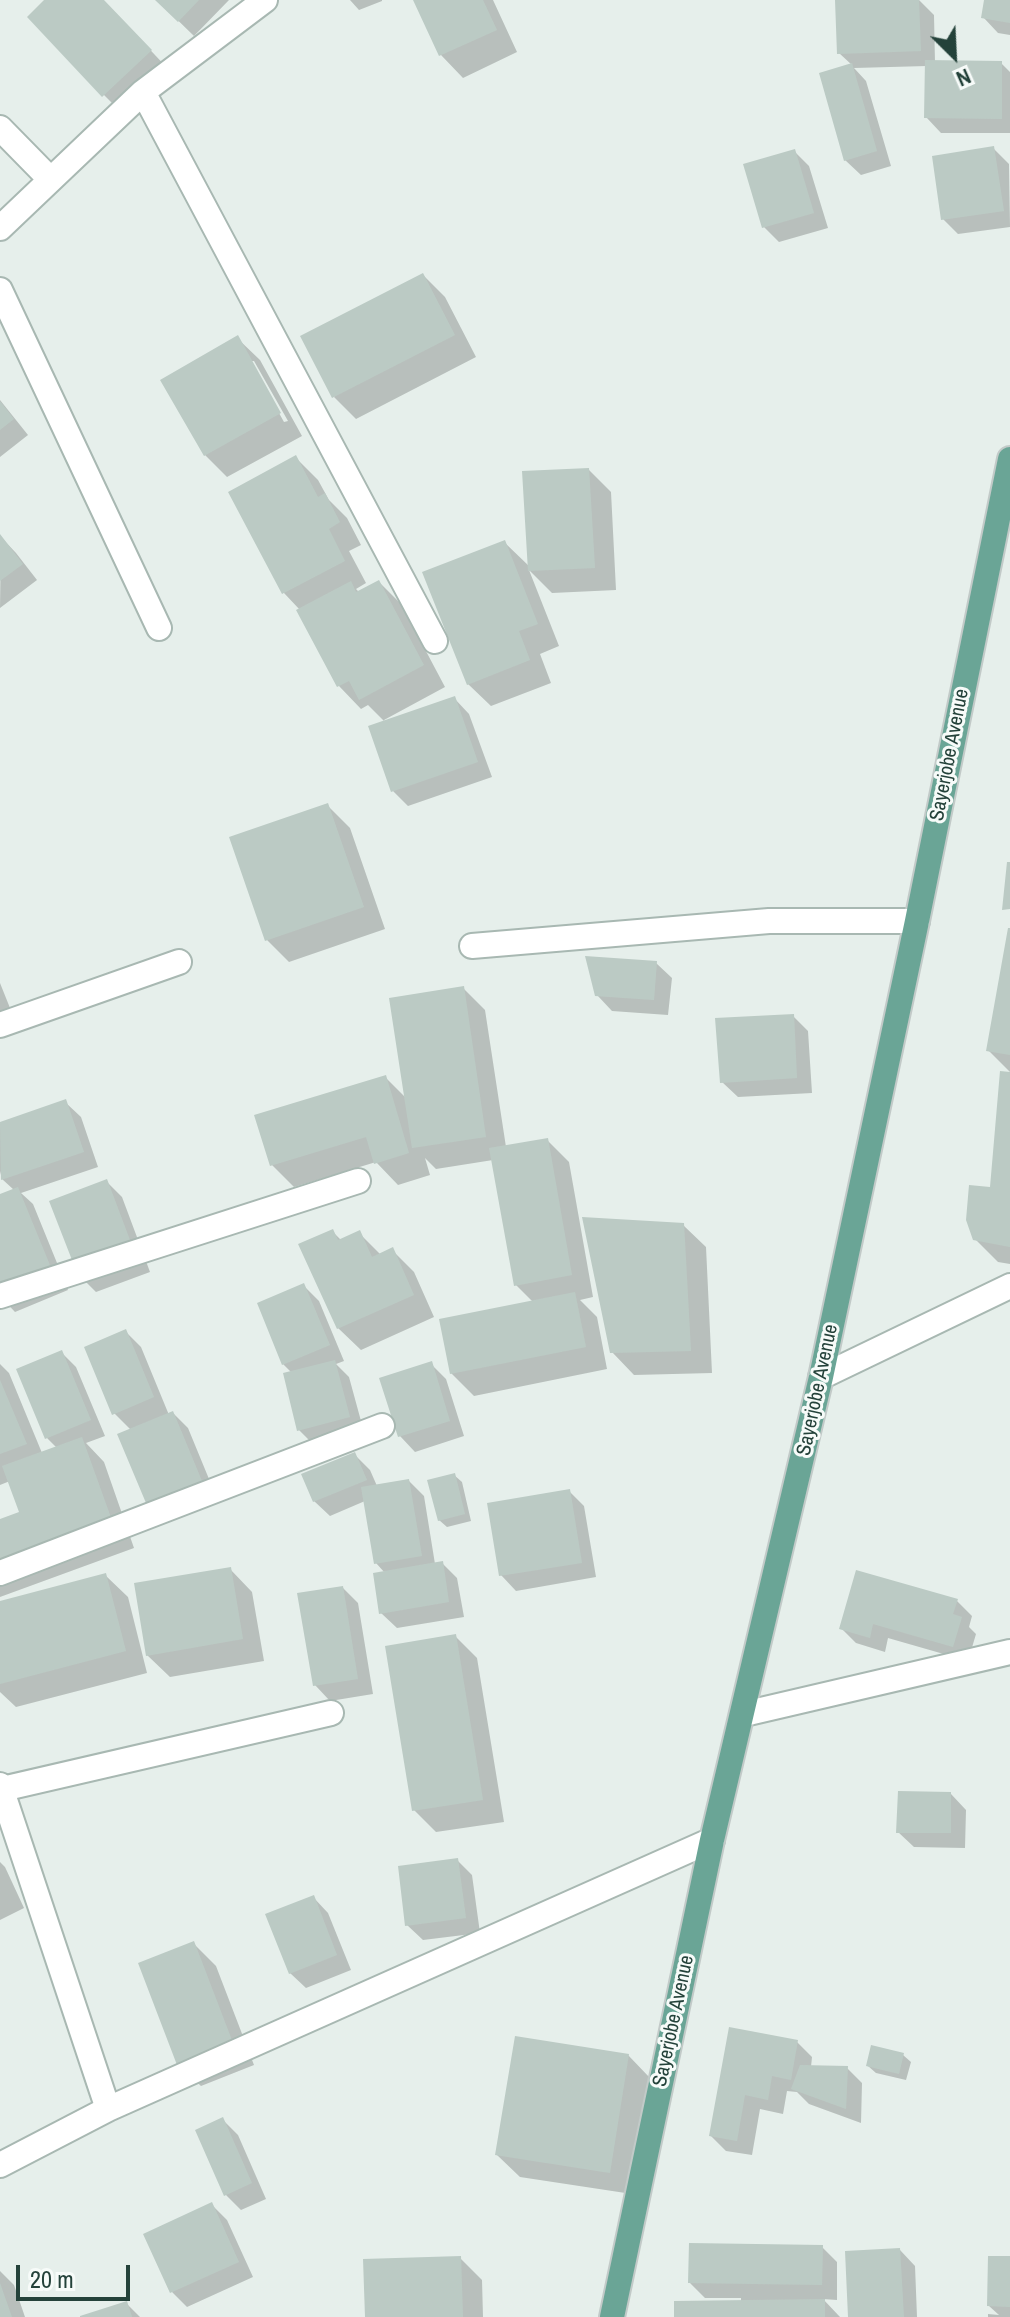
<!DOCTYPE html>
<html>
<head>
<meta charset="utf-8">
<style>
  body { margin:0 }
  #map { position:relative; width:1010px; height:2317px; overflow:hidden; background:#e6efeb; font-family:"Archivo Narrow",sans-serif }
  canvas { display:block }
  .north { position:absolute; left:914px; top:16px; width:80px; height:80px; -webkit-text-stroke:6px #f7fbf9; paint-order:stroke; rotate:156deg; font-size:22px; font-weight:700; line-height:32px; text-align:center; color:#24423a }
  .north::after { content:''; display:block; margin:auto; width:28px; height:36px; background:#24423a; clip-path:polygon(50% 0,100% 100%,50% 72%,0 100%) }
  .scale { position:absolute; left:16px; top:2265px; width:114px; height:36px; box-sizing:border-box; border:4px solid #24423a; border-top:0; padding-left:10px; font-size:24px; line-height:28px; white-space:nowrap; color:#24423a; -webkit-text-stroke:6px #f7fbf9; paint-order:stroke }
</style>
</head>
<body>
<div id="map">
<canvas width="1010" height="2317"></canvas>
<div class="north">N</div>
<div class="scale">20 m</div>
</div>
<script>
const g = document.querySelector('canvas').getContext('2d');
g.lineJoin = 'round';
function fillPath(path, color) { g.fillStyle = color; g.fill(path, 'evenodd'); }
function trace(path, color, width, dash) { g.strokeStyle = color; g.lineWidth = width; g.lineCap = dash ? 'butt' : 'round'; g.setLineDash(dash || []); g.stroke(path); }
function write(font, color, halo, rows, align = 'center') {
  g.font = font + ' "Archivo Narrow",sans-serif'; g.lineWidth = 6; g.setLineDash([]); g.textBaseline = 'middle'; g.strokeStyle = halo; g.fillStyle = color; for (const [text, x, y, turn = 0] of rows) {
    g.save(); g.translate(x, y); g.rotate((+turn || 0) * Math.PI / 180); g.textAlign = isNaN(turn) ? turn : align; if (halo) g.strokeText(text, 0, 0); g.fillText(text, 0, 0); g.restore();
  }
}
fillPath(new Path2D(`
  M47 0H103L172 73 126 117 104 95Z
  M157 0H229L194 36Z
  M350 0H382V1L359 10Z
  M415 0H493L517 52 463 78 441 55Z
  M895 0H919L934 15 935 63H1001L1010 72V133H941L926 117 927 66 854 68 866 81 891 166 861 175 845 160 852 65 839 53Z
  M986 0H1010V35L998 33 983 17Z
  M994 149 1009 164 1010 227 958 234 943 219Z
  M794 151 809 166 828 228 779 242 764 227Z
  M423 275 445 297 476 357 356 419 334 397Z
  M237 338 260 360 302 436 227 477 205 455ZM250 361H254L288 421 284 422Z
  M0 400 28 435 0 457Z
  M296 458 318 480 329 500 347 518 361 545 349 551 366 583 356 589 359 592 379 582 401 604 445 687 384 720 385 722 454 698 469 714 492 777 408 806 393 791 385 722 368 705 361 709 339 686 298 611 300 610 284 593Z
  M589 470 611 492 616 590 552 593 529 570 559 646 540 654 551 683 491 706 468 684 504 542 530 567Z
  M1 537 16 553 37 580 0 608Z
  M328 806 350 828 385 929 289 962 267 940Z
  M1010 930V1072L988 1050Z
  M656 963 672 978 668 1015 612 1011 597 995Z
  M0 983 16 1023 0 1030Z
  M463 988 485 1010 506 1147 547 1140 569 1162 593 1297 580 1300 597 1317 607 1369 474 1396 451 1373 533 1302 516 1285 493 1160 436 1169 425 1158 430 1175 398 1185 376 1162 294 1187 272 1165 385 1077 406 1098Z
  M793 1016 808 1031 812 1093 738 1097 722 1082Z
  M1010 1074V1264L998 1262 975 1239 991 1189Z
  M65 1102 81 1117 98 1167 21 1193 33 1204 68 1290 15 1312 0 1296V1196L14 1190 2 1179 0 1171V1124Z
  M107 1182 122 1197 150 1272 96 1292 81 1277Z
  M683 1225 706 1247 712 1373 634 1375 612 1352Z
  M332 1231 342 1241 359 1233 381 1255 392 1250 414 1272 434 1317 361 1350 338 1328Z
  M304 1286 319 1301 344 1361 336 1364 349 1377 364 1432 314 1445 299 1430 292 1373 283 1364Z
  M126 1332 141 1347 169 1415 173 1413 188 1428 216 1496 163 1517 148 1502 131 1430 114 1413Z
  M61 1352 76 1367 105 1436 86 1443 104 1462 134 1548 0 1597V1521L21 1513 10 1481 0 1485V1364L9 1373 42 1453 57 1448 47 1438Z
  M431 1364 446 1379 464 1436 415 1452 400 1436Z
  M355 1455 370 1470 377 1486 409 1481 424 1496 435 1564 442 1563 457 1578 464 1617 397 1628 381 1613 385 1573 376 1563 365 1501 330 1516 314 1501Z
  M454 1475 462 1482 471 1521 447 1527 439 1520Z
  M569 1491 584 1506 596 1577 516 1591 501 1575Z
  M230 1569 252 1592 264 1661 170 1677 147 1655Z
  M105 1575 128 1597 147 1673 16 1707 0 1692V1603Z
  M343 1588 358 1603 373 1694 330 1701 315 1685Z
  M957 1601 972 1616 969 1627 976 1634 968 1661 888 1638 885 1652 856 1643 841 1628Z
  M455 1636 477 1658 504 1822 436 1832 414 1810Z
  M951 1794 966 1810 965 1848 914 1847 898 1832Z
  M457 1860 472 1875 480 1933 423 1940 407 1925Z
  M0 1862 5 1867 24 1908 0 1920Z
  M313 1897 328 1913 351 1970 306 1988 290 1973Z
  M194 1944 216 1966 254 2065 201 2086 178 2064Z
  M730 2029 797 2042 812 2057 811 2067 847 2068 862 2083 861 2123 809 2104 797 2092 787 2091 783 2114 760 2109 752 2155 726 2151 711 2136Z
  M628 2055 650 2078 632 2194 520 2177 497 2155Z
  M903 2055 911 2062 906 2080 876 2073 868 2066Z
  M223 2120 238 2135 266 2199 241 2210 226 2195Z
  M212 2205 227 2220 253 2277 187 2307 171 2291Z
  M822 2247 837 2262V2300L823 2299 840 2317H676L741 2302V2298H705L690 2283Z
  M900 2250 915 2266 917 2317H850Z
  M460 2258 482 2280 483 2317H367Z
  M1010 2258V2317H988V2314L999 2315 989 2306Z
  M0 2271 14 2285 25 2317H0Z
  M126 2303 140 2317H84Z`), '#0003');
fillPath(new Path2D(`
  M44 0H104L152 50 102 97 27 17Z
  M155 0H199L178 22Z
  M413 0H483L497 30 439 56Z
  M835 0H919L921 51 837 54Z
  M984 0H1010V23L981 18Z
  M925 60 1002 61V119L924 118Z
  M852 63 877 151 844 161 819 73Z
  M994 146 1004 211 941 220 932 156Z
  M795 149 814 213 762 228 743 164Z
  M423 273 455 335 332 398 300 336Z
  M238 335 281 413 204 456 160 380Z
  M0 401 14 419 0 430Z
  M296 455 318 497 325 493 340 522 329 529 345 561 282 594 228 492Z
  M589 468 595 568 528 571 522 471Z
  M0 534 23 564 0 581Z
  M505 540 538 624 519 631 530 660 467 685 422 572Z
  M379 580 424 665 359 700 349 681 337 687 296 610 351 581 356 592Z
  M455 696 478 762 391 792 368 726Z
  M328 803 364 907 265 941 229 837Z
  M1007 862H1010V909L1002 910Z
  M1008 928H1010V1055L986 1051Z
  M585 956 657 961 654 1000 595 996Z
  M464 986 486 1137 412 1148 389 998Z
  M794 1014 797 1078 720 1083 715 1018Z
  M1000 1071 1010 1072V1247L973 1240 966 1220 969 1185 990 1187Z
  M386 1075 409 1153 374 1164 366 1137 270 1166 254 1115Z
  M66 1099 84 1152 1 1180 0 1122Z
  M548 1138 572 1275 514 1286 489 1148Z
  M107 1179 136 1256 79 1278 49 1201Z
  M18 1187 54 1275 0 1297V1194Z
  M582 1217 684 1223 691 1351 610 1353Z
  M333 1229 338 1240 360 1230 372 1257 393 1247 414 1295 337 1329 298 1244Z
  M304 1283 330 1345 282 1365 257 1303Z
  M575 1292 586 1347 450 1374 439 1319Z
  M126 1329 154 1397 112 1415 84 1347Z
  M62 1350 91 1420 45 1439 16 1369Z
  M335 1360 350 1417 297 1431 283 1373Z
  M432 1361 450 1421 398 1437 379 1378Z
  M0 1380 27 1444 0 1454Z
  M173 1411 202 1481 146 1503 117 1434Z
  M82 1437 114 1526 0 1567V1519L19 1512 2 1466Z
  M355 1452 367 1480 313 1502 301 1474Z
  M455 1473 465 1514 438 1521 427 1480Z
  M409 1479 422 1556 374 1564 361 1487Z
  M570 1489 582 1563 499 1576 487 1503Z
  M443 1561 449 1602 379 1614 373 1573Z
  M231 1567 243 1639 146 1656 134 1583Z
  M856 1570 958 1599 953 1614 962 1617 953 1647 873 1624 870 1638 839 1629Z
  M106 1573 126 1651 0 1684V1601Z
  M343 1586 358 1679 313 1686 297 1593Z
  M456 1634 483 1800 412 1811 385 1646Z
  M898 1791 951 1792V1833H896Z
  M458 1858 466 1918 405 1926 398 1866Z
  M314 1895 337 1955 289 1974 265 1914Z
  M194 1941 233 2043 177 2065 138 1963Z
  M729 2027 798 2040 791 2080 772 2076 768 2100 745 2095 737 2141 709 2136Z
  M515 2036 629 2054 610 2173 495 2155Z
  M871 2045 904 2053 899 2074 866 2066Z
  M800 2065 848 2066 846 2109 791 2089Z
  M223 2117 252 2183 224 2196 195 2130Z
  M212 2202 239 2262 170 2293 143 2234Z
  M689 2243 823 2245 822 2285 688 2283Z
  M900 2248 904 2317H848L845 2251Z
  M461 2256 463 2317H365L363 2259Z
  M988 2256H1010V2307L987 2306Z
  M0 2284V2283L12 2317H0Z
  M825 2299V2317H674V2301Z
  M127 2301 132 2317H80V2316Z`), '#bbcac4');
const minor = new Path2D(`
  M143 92 435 641
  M0 128 50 179
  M0 228 143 92 265 0
  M0 290 159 628
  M472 946 769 921H917
  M0 1025 179 962
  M0 1296 358 1181
  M821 1377 1010 1286
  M0 1573 382 1426
  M744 1714 1010 1652
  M0 1785 108 2109
  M2 1789 331 1713
  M0 2165 108 2109 712 1840`);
const major = new Path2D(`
  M612 2317 712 1840 821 1377 917 921 1010 459`);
trace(minor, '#a8b8b2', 28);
trace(major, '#c2cac8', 28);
trace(minor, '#fff', 24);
trace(major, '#6aa596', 24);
write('20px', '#24423a', '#f7fbf9', [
  ["Sayerjobe Avenue",950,755,-79],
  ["Sayerjobe Avenue",818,1390,-78],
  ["Sayerjobe Avenue",674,2021,-78]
]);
</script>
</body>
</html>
